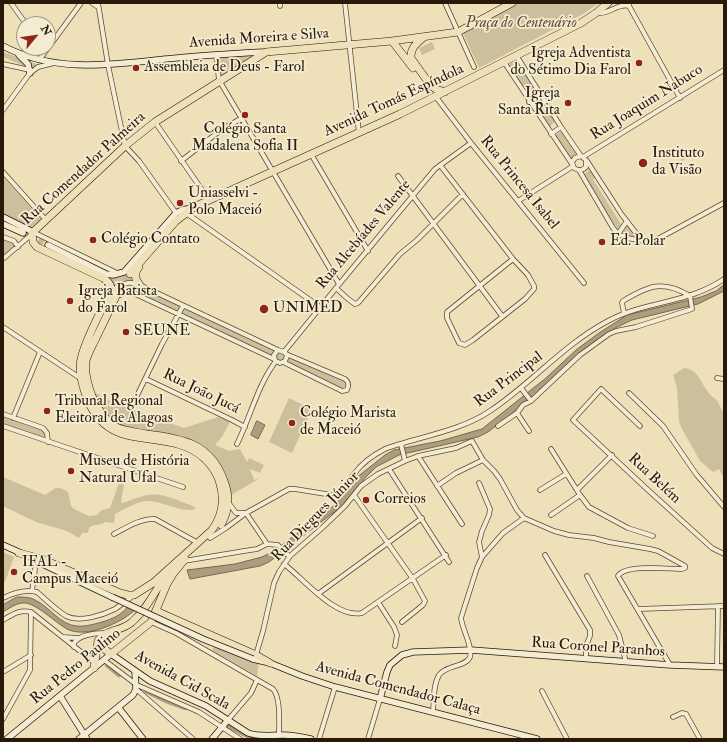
<!DOCTYPE html>
<html>
<head>
<meta charset="utf-8">
<style>
  body { margin:0 }
  #map { position:relative; width:727px; height:742px; overflow:hidden; background:#eee1ba; font-family:"IM FELL Double Pica",serif }
  canvas { display:block }
  .frame { position:absolute; inset:0; border:4px solid #281909; pointer-events:none }
  .north { position:absolute; left:16px; top:16px; width:40px; height:40px; box-sizing:border-box; background:#f4ecd2; border:1px solid #a29882; border-radius:50%; rotate:61deg; font-size:11px; font-weight:700; line-height:16px; text-align:center; color:#281909 }
  .north::after { content:''; display:block; margin:auto; width:14px; height:18px; background:#8f2418; clip-path:polygon(50% 0,100% 100%,50% 72%,0 100%) }
</style>
</head>
<body>
<div id="map">
<canvas width="727" height="742"></canvas>
<div class="frame"></div>
<div class="north">N</div>
</div>
<script>
const g = document.querySelector('canvas').getContext('2d');
g.lineJoin = 'round';
function fillPath(path, color) { g.fillStyle = color; g.fill(path, 'evenodd'); }
function trace(path, color, width, dash) { g.strokeStyle = color; g.lineWidth = width; g.lineCap = dash ? 'butt' : 'round'; g.setLineDash(dash || []); g.stroke(path); }
function write(font, color, halo, rows, align = 'center') {
  g.font = font + ' "IM FELL Double Pica",serif'; g.lineWidth = 3.5; g.setLineDash([]); g.textBaseline = 'middle'; g.strokeStyle = halo; g.fillStyle = color; for (const [text, x, y, turn = 0] of rows) {
    g.save(); g.translate(x, y); g.rotate((+turn || 0) * Math.PI / 180); g.textAlign = isNaN(turn) ? turn : align; if (halo) g.strokeText(text, 0, 0); g.fillText(text, 0, 0); g.restore();
  }
}
fillPath(new Path2D(`
  M518 3H599L583 14 479 68 463 33Z
  M432 42 435 49 422 55 419 48Z
  M3 52 42 66 28 74 27 67 3 57Z
  M259 53 220 78 216 55Z
  M517 60 536 90 533 95 530 97 527 95 508 65Z
  M541 99 555 121 549 128 533 104Z
  M562 131 578 153 571 160 554 136Z
  M690 148 694 154 682 161 679 154Z
  M591 169 596 177 593 179 621 224 625 223 636 237 625 236 619 231 582 175Z
  M3 177 41 219 30 228 3 216Z
  M3 237 14 241 16 246 3 257Z
  M128 271 133 275 135 282 113 289 106 276 116 277Z
  M146 287 345 379 347 382V386L342 389 141 295Z
  M684 368C700 370 700 383 709 393 711 397 716 398 718 402 720 406 721 409 724 413V479L719 469 713 472 700 461 681 427 679 421 677 388 673 375Z
  M89 389 112 402 184 428 218 417 231 420 222 437 215 445 229 451 240 449 247 462 249 458 264 465 260 473 250 469 254 480 260 478 228 497 208 455 129 431 104 417Z
  M289 398 312 409 292 453 269 442Z
  M3 415 42 428 46 433 48 441 8 426 3 425Z
  M3 477 45 495C55 490 54 483 68 492L71 506 74 509 89 516 97 515 102 510 110 508 119 483 124 485 121 502 123 503C157 489 160 494 193 506L196 509C183 514 161 500 147 501 138 501 123 510 115 514L114 523 105 522C97 528 90 521 88 533H82L79 538 67 531 36 522 3 506Z
  M3 552 14 557 5 582H3Z
  M214 647 224 650 259 663 257 676 212 650Z`), '#ccbf9c');
const water = new Path2D(`
  M724 285V291L698 304 632 320 615 328 533 397 488 432 478 437 399 455 376 467 366 477 342 506 269 562 260 566 190 579 187 570 235 564 262 557 274 551 336 504 356 478 385 455 394 450 440 441 482 429 546 378 576 350 599 333 627 315 701 297 716 291Z
  M257 421 265 425 258 439 251 435Z
  M17 597C23 597 30 597 35 600 50 607 60 625 77 626 85 627 94 624 102 622 112 619 122 615 128 606L135 610C121 623 86 639 67 629 56 623 38 605 26 603 17 602 10 608 3 612V605Z`);
fillPath(water, '#ab9d7e');
trace(water, '#77684f', 1);
trace(new Path2D(`
  M107 665 119 675
  M146 691 166 701 185 708
  M227 726 250 737 260 738`), '#ab9d7e', 4.5);
trace(new Path2D(`
  M23 233 48 245`), '#c6b997', 5.5, [5.5, 3]);
trace(new Path2D(`
  M119 290 130 274`), '#c6b997', 7, [7, 3.5]);
const street = new Path2D(`
  M11 3 26 24
  M92 3 98 7
  M98 3 108 65 125 146 139 161 176 213
  M280 3V6
  M345 3 359 133
  M445 3 474 67
  M629 3V6L680 98
  M597 13C609 15 617 3 629 6
  M48 48 81 3
  M216 55 219 80 339 284
  M516 55 561 127 581 156 586 160V167C582 171 579 171 574 168L572 162 575 158 581 156
  M39 60 48 48
  M504 62 572 164
  M3 64 30 70
  M436 97 471 143 584 283
  M529 102 539 94
  M3 110 30 73 38 67 54 63
  M155 122 209 200
  M551 134 561 127
  M311 154 368 251
  M583 157 724 70
  M181 161 221 130 242 118
  M587 161 622 215 636 233 640 240
  M440 165 513 259 528 275 534 286V289L525 299 473 340 465 345 459 343 447 318V312L513 259
  M579 170 613 228 618 234 627 238 648 242 654 241 724 203
  M3 172 46 220
  M398 176 502 316
  M518 201 567 170 573 166
  M186 213 320 307
  M33 232 117 273
  M618 234 627 221
  M3 237 14 241 18 247
  M3 259 32 234
  M119 286C127 282 131 282 140 285L278 350
  M336 288 348 299 355 304 358 303 400 254 417 240 463 194
  M120 295 123 292 129 291 274 359
  M3 327 80 378
  M284 352 336 288 435 169 471 143
  M275 360 274 355 278 350 284 352
  M276 361 280 363 285 361 287 356 285 352
  M283 362 342 391 347 390C349 385 349 382 345 379L286 354
  M717 378 724 379
  M146 379 232 420 245 427
  M521 388 531 401
  M629 393 663 426 696 474 724 507
  M131 408 162 344 183 306
  M517 413 529 431
  M3 414 43 428 47 433 48 442
  M13 418 40 352
  M3 426 183 487
  M498 426 517 413 523 405 531 401 580 355 609 334 616 331 636 327 692 309 690 296C663 279 648 286 623 301L622 303 624 313
  M640 426 601 389 573 420 648 490 712 548 724 554
  M237 444C250 418 258 384 276 361
  M401 444 405 461
  M551 449 580 495 589 507 628 528 653 536
  M418 456 462 524
  M389 469 449 562
  M479 483 490 509 489 515 482 531 479 542 482 557
  M437 486 456 473 483 460
  M540 490 566 474
  M577 490 612 455
  M354 495 413 579 425 601 423 605 402 622
  M228 502 236 513H246L267 544
  M551 515 580 495
  M114 534C126 528 141 518 155 519L198 543
  M210 538 226 528 246 513 289 489H295L332 495H337C344 490 349 481 354 474 362 463 373 455 385 449 394 445 404 443 414 440 439 433 468 426 490 411 531 384 564 344 608 321 645 301 690 303 724 279
  M545 555 590 630V636L586 646V659
  M184 561 244 551 257 549 267 544 278 545 286 554 290 556
  M284 564C304 579 336 619 362 613L446 555
  M587 576 619 635 626 662
  M32 591 35 569
  M318 594 422 518
  M3 598C13 593 26 589 37 592 46 600 56 610 66 616 80 623 103 615 115 609 121 605 127 600 133 596
  M378 602 394 627 397 635 395 646
  M638 609 724 606
  M3 620C13 614 20 609 31 612L95 663
  M151 622 176 633 273 689C281 698 279 723 279 735
  M63 637 78 638
  M74 647V643C79 635 95 633 104 633
  M256 655 263 631 274 583 279 572 290 556 322 528 345 506 361 486 378 474 405 461 418 456 456 448 472 441 483 460 494 471 500 479 517 510 524 518 554 531 569 535 594 538 609 542 650 549 658 551 685 566V568L682 569C669 569 625 564 618 576L670 665
  M104 660 137 685 199 712 240 739
  M717 667 718 606
  M3 672 31 655
  M136 689 193 739
  M542 691 567 739
  M433 712C434 700 433 685 439 675 446 665 466 667 470 657 473 647 462 629 461 618L477 568 482 557 503 533 524 518
  M673 717 682 713 686 714 700 739
  M3 719 30 670 31 612
  M228 720 251 693 257 680
  M319 739 335 687
  M368 739 380 699`);
const secondary = new Path2D(`
  M3 46C54 73 110 65 165 59 199 56 232 53 266 52
  M19 55 28 64 30 73
  M3 217 33 232
  M3 224 23 233
  M48 245 106 274 113 275 124 272 176 213 182 210 192 208
  M3 545 23 554
  M32 559 112 597
  M253 659 270 663 302 676 335 687 537 739
  M60 696 87 739
  M380 699 387 672 390 665 402 655 413 652 471 650 670 665 724 667
  M118 707 143 739
  M7 739 111 654 150 681 206 706 248 733C259 737 271 735 283 735 293 735 302 737 311 739
  M79 739 133 695 136 689 135 672
  M212 739 228 720`);
const highway = new Path2D(`
  M424 37C417 43 410 48 411 58L431 86 436 89 445 92
  M392 41 413 68
  M139 267C134 274 134 278 140 285
  M130 274 176 221 194 207 400 114 581 23 596 13 608 3
  M117 294C110 309 103 324 96 338 93 345 88 353 86 361 84 373 88 385 92 396 97 408 105 420 116 427 125 431 136 432 146 434 181 438 211 443 224 481 230 496 229 511 221 525
  M111 297 119 286
  M19 553 42 559 120 593 128 595H134L153 583 212 530C222 516 225 501 220 484 218 475 212 466 205 459 166 423 107 460 85 393 81 380 78 368 82 355 88 334 101 311 111 291 112 285 108 281 103 278L37 247 33 242 32 233 125 146 155 122 266 52 392 41 458 32 512 3
  M156 611 256 655 270 663
  M98 641 103 648 111 654 151 622 167 584 173 574 185 559
  M94 668 98 641C105 629 121 632 132 622 147 609 155 591 166 575`);
trace(street, '#5a4b35', 5.5);
trace(secondary, '#281909', 7);
trace(highway, '#281909', 8);
trace(street, '#f4ecd2', 4);
trace(secondary, '#f4ecd2', 5.5);
trace(highway, '#eee1ba', 7);
const secondaryBridge = new Path2D(`
  M112 597 203 639 253 659`);
trace(secondaryBridge, '#281909', 7, []);
trace(secondaryBridge, '#f4ecd2', 5.5);
for (const [x, y, r, color] of [
  [639,63,4,"#8f2418"],
  [136,68,4,"#8f2418"],
  [568,103,4,"#8f2418"],
  [245,115,4,"#8f2418"],
  [643,163,5,"#8f2418"],
  [180,203,4,"#8f2418"],
  [93,240,4,"#8f2418"],
  [602,242,4,"#8f2418"],
  [70,301,4,"#8f2418"],
  [264,309,5,"#8f2418"],
  [126,332,4,"#8f2418"],
  [47,411,4,"#8f2418"],
  [292,423,4,"#8f2418"],
  [71,471,4,"#8f2418"],
  [366,500,4,"#8f2418"],
  [14,572,4,"#8f2418"]
]) { const dot = new Path2D(); dot.arc(x, y, r, 0, 2 * Math.PI); g.fillStyle = color; g.fill(dot); trace(dot, '#f4ecd2', 1.5); }
write('italic 15px', '#594b35', '#f4ecd2', [
  ["Praça do Centenário",521,24]
]);
write('15px', '#281909', '#f4ecd2', [
  ["Avenida Moreira e Silva",259,39,-4],
  ["Avenida Tomás Espíndola",394,101,-25],
  ["Rua Joaquim Nabuco",647,103,-32],
  ["Rua Comendador Palmeira",84,169,-42],
  ["Rua Princesa Isabel",519,183,51],
  ["Rua Alcebíades Valente",364,235,-50],
  ["Rua Principal",509,380,-37],
  ["Rua João Jucá",201,392,26],
  ["Rua Belém",654,479,43],
  ["Rua Diegues Júnior",316,517,-46],
  ["Rua Coronel Paranhos",598,648,4],
  ["Rua Pedro Paulino",76,667,-39],
  ["Avenida Cid Scala",182,681,29],
  ["Avenida Comendador Calaça",398,689,15]
]);
write('15px', '#281909', '#f4ecd2', [
  ["Igreja Adventista",631,54,"right"],
  ["do Sétimo Dia Farol",631,71,"right"],
  ["Assembleia de Deus - Farol",144,68],
  ["Igreja",560,94,"right"],
  ["Santa Rita",560,111,"right"],
  ["Colégio Santa",245,130,"center"],
  ["Madalena Sofia II",245,147,"center"],
  ["Instituto",652,154],
  ["da Visão",652,171],
  ["Uniasselvi -",188,194],
  ["Polo Maceió",188,211],
  ["Colégio Contato",101,240],
  ["Ed. Polar",610,242],
  ["Igreja Batista",78,292],
  ["do Farol",78,309],
  ["UNIMED",273,309],
  ["SEUNE",134,332],
  ["Tribunal Regional",55,402],
  ["Eleitoral de Alagoas",55,419],
  ["Colégio Marista",300,414],
  ["de Maceió",300,431],
  ["Museu de História",79,462],
  ["Natural Ufal",79,479],
  ["Correios",374,500],
  ["IFAL -",22,563],
  ["Campus Maceió",22,580]
], 'left');
</script>
</body>
</html>
